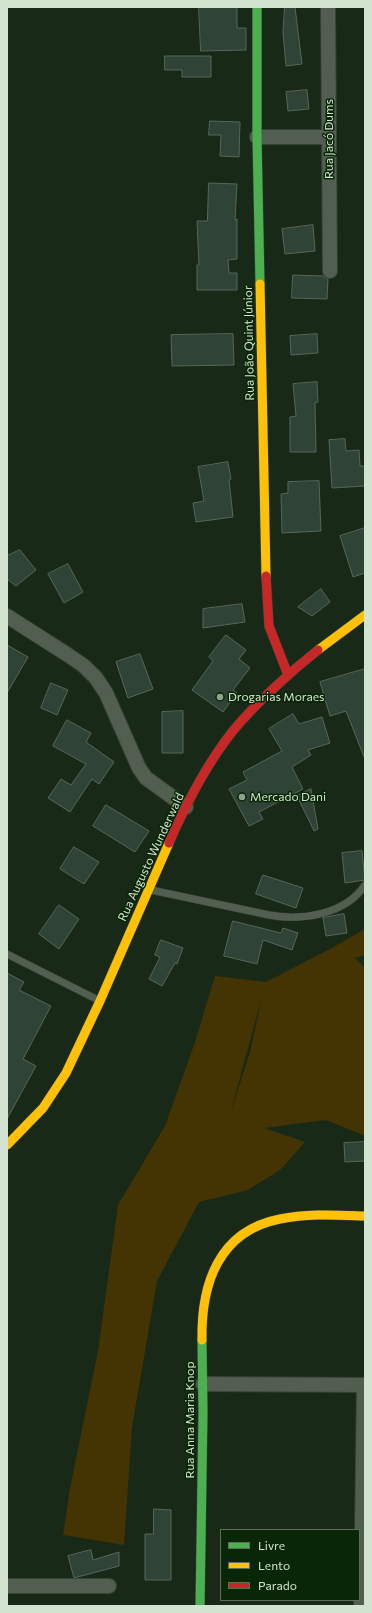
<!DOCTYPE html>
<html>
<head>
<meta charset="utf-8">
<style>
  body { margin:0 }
  #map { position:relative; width:372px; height:1613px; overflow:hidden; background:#192917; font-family:Commissioner,sans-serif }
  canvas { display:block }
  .frame { position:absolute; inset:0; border:8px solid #d2e4d0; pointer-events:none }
  .legend { position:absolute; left:220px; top:1529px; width:140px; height:72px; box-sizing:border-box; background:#092606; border:1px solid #597257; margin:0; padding:5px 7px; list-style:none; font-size:12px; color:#d2e4d0 }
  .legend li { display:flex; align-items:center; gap:8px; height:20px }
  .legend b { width:20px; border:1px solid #597257 }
</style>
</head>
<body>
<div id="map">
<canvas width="372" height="1613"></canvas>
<div class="frame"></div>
<ul class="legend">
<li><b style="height:5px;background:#4caf50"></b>Livre</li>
<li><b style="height:5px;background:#ffc107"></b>Lento</li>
<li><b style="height:5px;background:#c62828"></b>Parado</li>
</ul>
</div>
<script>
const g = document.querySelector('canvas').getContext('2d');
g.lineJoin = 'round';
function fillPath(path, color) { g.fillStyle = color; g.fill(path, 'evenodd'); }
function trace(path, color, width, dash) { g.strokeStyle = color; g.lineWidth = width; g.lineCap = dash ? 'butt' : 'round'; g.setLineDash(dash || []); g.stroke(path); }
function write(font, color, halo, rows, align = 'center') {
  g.font = font + ' Commissioner,sans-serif'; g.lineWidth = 3; g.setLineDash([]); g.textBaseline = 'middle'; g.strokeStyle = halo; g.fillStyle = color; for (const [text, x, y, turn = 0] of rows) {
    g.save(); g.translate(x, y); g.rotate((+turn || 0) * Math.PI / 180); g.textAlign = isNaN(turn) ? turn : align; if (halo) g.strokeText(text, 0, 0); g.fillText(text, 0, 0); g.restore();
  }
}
fillPath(new Path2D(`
  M365 929V955L355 958 365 968V1136L326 1120 264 1128 305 1142 280 1170 248 1190 199 1202 157 1281 132 1427 124 1545 63 1535 70 1488 98 1351 118 1205 165 1126 194 1045 215 976 266 982 330 949ZM262 997 250 1052 232 1108V1107Z`), '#443303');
const building = new Path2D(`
  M199 7H237V28H246V50L201 51Z
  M285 7H295L302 64 286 66 283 32Z
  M165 56H211V77H182V70H165Z
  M307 90 309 109 288 111 286 92Z
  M210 121 240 122 239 157 220 156 221 135H209Z
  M209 183 237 184 235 220 237 219V259L228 260 229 273H237V290H197V265H199L197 221H207Z
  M313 225 315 251 285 254 282 229Z
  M293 275 323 276 328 279 327 299 292 298Z
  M233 334 234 365 172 366 171 335Z
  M317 334 318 353 291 355 290 336Z
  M317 382 318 402 315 403 316 452H290V417L296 416 293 384Z
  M345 439 346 451 359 450 360 466H365V486L332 488 329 440Z
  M228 462 231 479 229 480 233 517 196 522 193 503 204 501 198 467Z
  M319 481 321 531 282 533 281 494 288 493V482Z
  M365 528V573L353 577 340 536Z
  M20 550 36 570 16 586 7 579V556Z
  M68 564 83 592 64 603 48 574Z
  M321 589 330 602 312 616 298 607Z
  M242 604 245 622 203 628V609Z
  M226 635 246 650 239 659 250 668 233 690 237 693 223 712 192 690 213 661 209 657Z
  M7 645 28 657 7 693Z
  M140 654 153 689 128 698 116 662Z
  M365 669V757H364L346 711 330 716 320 682Z
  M51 683 68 690 57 715 41 708Z
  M183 711V753H162V712Z
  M293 714 299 724 322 717 330 743 308 750 311 755 292 767 303 789 259 812 263 819 249 826 229 789 247 780 243 772 282 751 269 729Z
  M67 720 91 733 86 742 114 762 99 784 92 779 70 812 48 798 61 779 71 785 86 764 53 746Z
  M311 789 318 829 314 831 297 796Z
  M106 805 149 831 135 852 93 826Z
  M74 847 99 862 84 884 60 869Z
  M362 851 365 880 345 883 342 853Z
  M263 875 303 888 296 908 256 894Z
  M59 905 79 919 59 949 39 934Z
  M344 914 347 933 326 936 323 918Z
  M233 921 281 933 283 928 298 933 292 950 263 940 257 964 224 956Z
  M161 940 183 948 177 964 175 963 162 986 149 979 160 957 155 955Z
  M7 973 24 982 19 990 51 1006 23 1059 36 1066 7 1119Z
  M365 1142V1161L345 1162 344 1143Z
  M154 1509 171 1510V1580H145V1534H153Z
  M91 1550 93 1560 119 1552V1566L74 1578 68 1556Z`);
fillPath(building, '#2f4436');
trace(building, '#56675a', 1);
const lane = new Path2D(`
  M151 890 269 915C301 921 345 915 365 885
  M7 954 100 1001`);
const street = new Path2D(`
  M328 7 330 271
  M257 137H329
  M7 616 68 655 84 666 96 678 106 693 139 768 146 778 186 807
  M203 1384 365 1385
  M7 1586H109
  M361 1606 364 1385`);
const fast = new Path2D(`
  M257 7V137L260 284
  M200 1606 203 1413 202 1340`);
const slow = new Path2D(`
  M260 284 266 576
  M318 650 365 615
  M7 1145 43 1108 66 1073 100 1001 169 843
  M202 1340C201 1285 218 1231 280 1219 308 1213 337 1215 365 1216`);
const jam = new Path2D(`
  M266 576 269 626 288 675
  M169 843C186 804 206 765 232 732 255 704 290 672 318 650`);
trace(lane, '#364335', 8);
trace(street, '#364335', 16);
trace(fast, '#364335', 10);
trace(slow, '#364335', 10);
trace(jam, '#364335', 10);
trace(lane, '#525f50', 7);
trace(street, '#525f50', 14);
trace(fast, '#4caf50', 9);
trace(slow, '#ffc107', 9);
trace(jam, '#c62828', 9);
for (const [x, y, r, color] of [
  [220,697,4,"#91a38f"],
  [242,797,4,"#91a38f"]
]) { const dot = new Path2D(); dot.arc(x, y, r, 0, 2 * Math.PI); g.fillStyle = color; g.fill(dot); trace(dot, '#092606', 1.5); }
write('12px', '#d2e4d0', '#092606', [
  ["Rua Jacó Dums",329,139,-90],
  ["Rua João Quint Júnior",249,343,-91],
  ["Rua Augusto Wunderwald",151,857,-65],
  ["Rua Anna Maria Knop",190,1420,-90]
]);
write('12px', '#d2e4d0', '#092606', [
  ["Drogarias Moraes",228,697],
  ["Mercado Dani",250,797]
], 'left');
</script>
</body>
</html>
